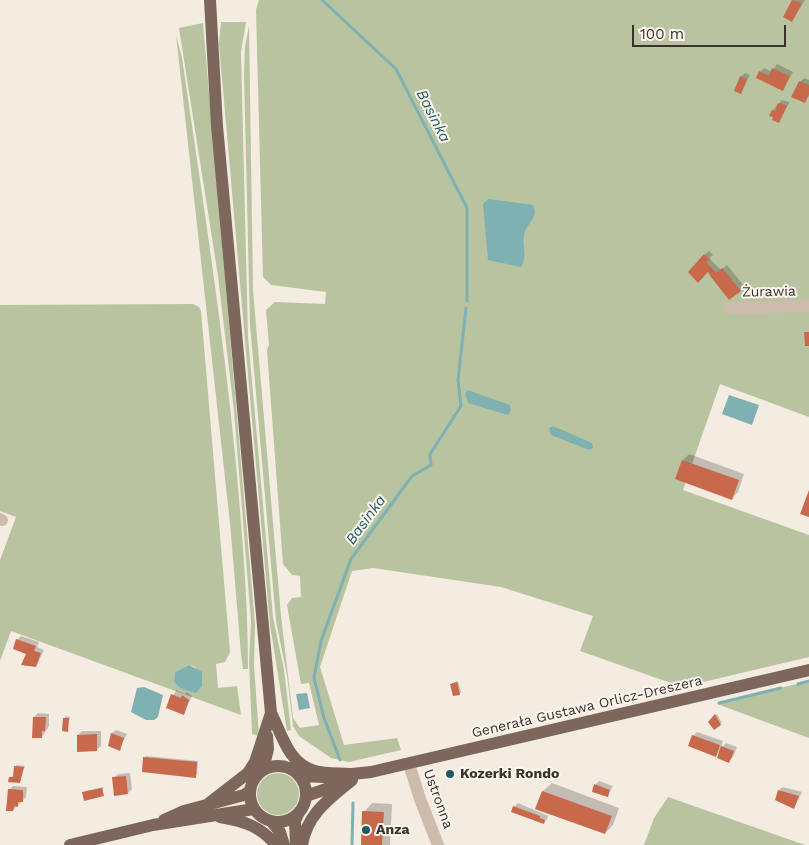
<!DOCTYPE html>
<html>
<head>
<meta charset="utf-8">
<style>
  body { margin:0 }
  #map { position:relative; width:809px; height:845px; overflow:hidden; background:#f4ebe1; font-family:"Work Sans",sans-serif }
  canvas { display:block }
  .scale { position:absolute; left:632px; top:25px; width:154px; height:22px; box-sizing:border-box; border:2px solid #3b302b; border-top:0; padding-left:6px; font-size:15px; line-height:18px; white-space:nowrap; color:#3b302b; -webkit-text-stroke:4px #fbf5ee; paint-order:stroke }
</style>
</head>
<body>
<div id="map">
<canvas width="809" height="845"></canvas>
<div class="scale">100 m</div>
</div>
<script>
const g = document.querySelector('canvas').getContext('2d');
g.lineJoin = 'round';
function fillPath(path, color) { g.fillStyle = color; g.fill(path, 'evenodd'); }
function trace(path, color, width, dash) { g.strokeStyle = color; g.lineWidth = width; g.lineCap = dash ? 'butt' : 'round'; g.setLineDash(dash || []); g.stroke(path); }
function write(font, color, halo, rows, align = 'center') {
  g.font = font + ' "Work Sans",sans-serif'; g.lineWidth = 4; g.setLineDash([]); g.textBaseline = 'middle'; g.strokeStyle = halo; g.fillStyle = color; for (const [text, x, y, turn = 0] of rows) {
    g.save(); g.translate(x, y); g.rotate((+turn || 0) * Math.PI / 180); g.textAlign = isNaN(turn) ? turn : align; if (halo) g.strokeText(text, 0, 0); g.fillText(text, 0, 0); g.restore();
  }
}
fillPath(new Path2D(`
  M259 0H809V417L720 384 683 490 809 535V657L682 687 580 651 593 616 501 587 373 568 352 571 320 667 344 745 397 738 401 750 349 762 331 758 299 736 293 726 287 675 276 621 250 325 244 75 245 47 249 26 253 290 281 616 293 718 300 728 319 725 309 683 301 684 287 605 292 598 301 597 300 576 292 575 283 564 267 350 269 345 266 310 275 302 325 304 326 292 271 285 263 277 256 10Z
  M221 22H246L241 52 248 337 273 617 284 670 291 730 287 731 270 625 219 44Z
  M203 23 255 624 254 665 259 736 252 734 249 661 251 621 234 411 218 276 179 28Z
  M176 35 182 58C202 194 223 328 236 464 242 532 248 600 248 669H243L241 654 230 523Z
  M0 305 193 304 199 307 201 311 230 652 225 662 216 664 218 688 237 686 241 715 11 631 0 661V560L16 517 0 511ZM189 665 195 667 202 685 196 692 174 682 175 672Z
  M809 681V738L717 704 719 703Z
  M257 794a21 21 0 1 1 42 0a21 21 0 1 1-42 0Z
  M668 797 805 845H644L654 818Z`), '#b8c4a0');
fillPath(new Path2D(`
  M488 199 533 205C539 219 526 223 524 235 522 247 528 256 521 267L488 260 483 204Z
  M467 390 510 405 511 410 508 415 468 403 465 394Z
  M729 395 759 405 752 425 722 414Z
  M553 426 592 443 593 448 589 450 551 435 549 428Z
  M189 665 202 672V686L196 693 180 688 174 682 175 672Z
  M144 687 163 695 158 717 154 720H146L131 712 137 688Z
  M307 693 310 708 299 710 296 694Z`), '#7fb0b2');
fillPath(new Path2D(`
  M793 0H805L792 21 784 17Z
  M777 64 793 72 783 89 760 72 764 68 772 72Z
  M745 73 750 75 741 93V77Z
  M804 78 809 80V96L805 101 800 82Z
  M782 100 790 102 778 122 773 110Z
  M709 251 713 255 709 258 721 270 727 265 744 286 730 298 699 260Z
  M689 454 744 474 738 492 731 499 683 460Z
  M21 636 39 642 37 647 44 650 36 666 17 640Z
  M458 681 461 692 459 694 451 684Z
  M176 690 185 694 187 692 192 696 184 713 168 707Z
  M38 713 49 714V726L42 737 34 717Z
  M717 714 722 723 720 724 712 717Z
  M66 716 70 717 67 730 64 718Z
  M116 730 127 734 119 749 112 733Z
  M82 731H101V746L97 750 78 735Z
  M697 732 723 741 721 748 726 743 737 747 733 757 729 761 721 750 716 755 693 736Z
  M146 756 198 761 197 775 143 771Z
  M16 765 25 766 19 782 10 777 14 776Z
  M130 773 132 789 128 793 114 778 118 774Z
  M599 781 613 786 607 796 595 785Z
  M552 783 619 808 613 825 605 833 537 808 543 791Z
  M13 786 27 787 26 797 13 810 9 790Z
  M103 787V795L84 793 85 791Z
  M783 787 802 792 794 808 779 790Z
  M372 803 392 804 390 845H362L364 812Z
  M518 803 548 816 547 819 543 823 514 807Z`), '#0003');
trace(new Path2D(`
  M322 0 396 69 467 208V301
  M798 684 809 681
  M719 703 781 688
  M340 760 324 718 314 678 321 641 351 559 412 476 431 465 430 454 461 406 458 380 466 308
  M352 845 353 803`), '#7fb0b2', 3);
fillPath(new Path2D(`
  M792 0 802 3 792 22 783 17Z
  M772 68 790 76 783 91 756 78 759 71 769 76Z
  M740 76 747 79 741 94 734 91Z
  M799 81 809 85V94L805 103 791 97Z
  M780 103 787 106 779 123 772 120 773 117 769 116 772 110 776 111 777 104Z
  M704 254 710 259 706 262 716 273 711 277 708 272 698 283 688 272Z
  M722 268 741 291 729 300 711 277Z
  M804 332H809V346H805Z
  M682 460 739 480 732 500 675 479Z
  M809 490V517L800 514Z
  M16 639 36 646 34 651 41 653 36 667 21 665 26 654 13 649Z
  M457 682 460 695 453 696 450 684Z
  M171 694 181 698 182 695 189 700 184 715 166 708Z
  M715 714 721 725 714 730 708 722Z
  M33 717H46L45 731H42V738H32Z
  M63 718H69L68 732 62 731Z
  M111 733 124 738 120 751 108 746Z
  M97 734V751L77 752V735Z
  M692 735 720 745 716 757 688 746Z
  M721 746 734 751 729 763 717 758Z
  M143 757 197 762 196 778 142 772Z
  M14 766 24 767 20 783 8 782 9 777H13Z
  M126 776 128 794 114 796 112 777Z
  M594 784 610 790 608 797 592 792Z
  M102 788 104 796 84 801 82 792Z
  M8 789 23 790V802H18V807L14 806 13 811H6Z
  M778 790 799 796 794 809 775 800Z
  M542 791 612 816 605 834 535 809Z
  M513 806 540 816V818L545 820 544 824 511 812Z
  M362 811 384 812 382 845H361Z`), '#c8694b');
trace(new Path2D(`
  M729 308 809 306
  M0 519 2 520
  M409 764 420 799 438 845`), '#cdbbac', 12);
trace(new Path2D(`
  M210 0 217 126 271 713C282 734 288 764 315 771 326 774 339 773 351 774
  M250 794a28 28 0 1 1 56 0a28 28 0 1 1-56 0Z
  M263 769 268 749 267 736
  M300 776 324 777 371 772 809 670
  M306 796 346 782
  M208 804 248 773 255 762 271 713
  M220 817C244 821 260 826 276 845
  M164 820 184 811 244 795 250 791
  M271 821 280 832 284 845
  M70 845 153 825 254 809
  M296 845 295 821 299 812
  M302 845C307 814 329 799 352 780`), '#7d675c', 12);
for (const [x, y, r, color] of [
  [450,774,5,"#1f5a5e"],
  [366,830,5,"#1f5a5e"]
]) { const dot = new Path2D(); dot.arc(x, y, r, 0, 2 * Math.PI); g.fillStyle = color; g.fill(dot); trace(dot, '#fbf5ee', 2); }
write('14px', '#3b302b', '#fbf5ee', [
  ["Żurawia",769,292,-1],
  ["Generała Gustawa Orlicz-Dreszera",587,707,-13],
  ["Ustronna",438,799,70]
]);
write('bold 14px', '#3b302b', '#fbf5ee', [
  ["Kozerki Rondo",460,774],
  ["Anza",376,830]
], 'left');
write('italic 15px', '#1f5a5e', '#fbf5ee', [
  ["Basinka",433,116,63],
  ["Basinka",366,520,-54]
]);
</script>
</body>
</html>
